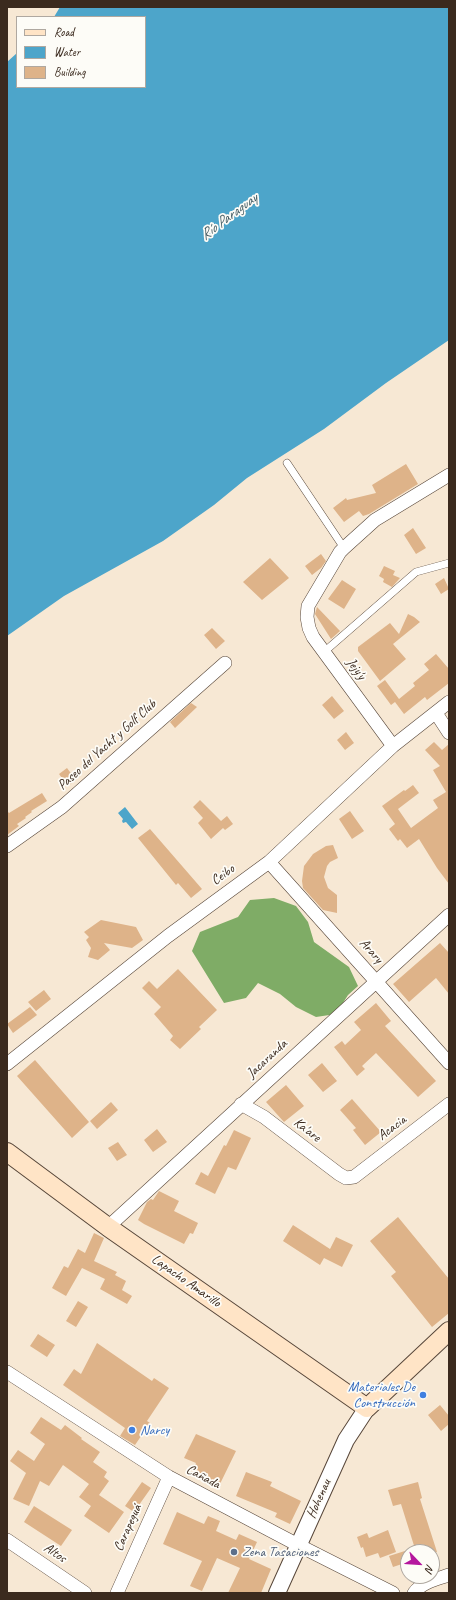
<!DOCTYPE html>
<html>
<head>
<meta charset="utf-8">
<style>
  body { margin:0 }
  #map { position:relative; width:456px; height:1600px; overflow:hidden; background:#f7e8d4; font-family:Caveat,sans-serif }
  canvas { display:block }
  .frame { position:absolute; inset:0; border:8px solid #3b2a1e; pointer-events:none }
  .legend { position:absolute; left:16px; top:16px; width:130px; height:72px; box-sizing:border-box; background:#fdfcf7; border:1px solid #afa8a0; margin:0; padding:5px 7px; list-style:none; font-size:12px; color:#3b2a1e }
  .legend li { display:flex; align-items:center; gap:8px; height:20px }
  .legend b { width:20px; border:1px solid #afa8a0 }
  .north { position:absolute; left:400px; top:1544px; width:40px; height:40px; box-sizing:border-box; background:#fdfcf7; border:1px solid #afa8a0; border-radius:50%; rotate:115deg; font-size:11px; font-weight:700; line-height:16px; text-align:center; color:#3b2a1e }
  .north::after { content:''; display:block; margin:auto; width:14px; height:18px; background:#b5179e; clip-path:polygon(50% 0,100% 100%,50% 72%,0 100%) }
</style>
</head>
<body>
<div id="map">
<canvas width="456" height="1600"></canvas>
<div class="frame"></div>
<ul class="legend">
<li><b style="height:5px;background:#ffe4c6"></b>Road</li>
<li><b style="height:11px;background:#4da5ca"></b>Water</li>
<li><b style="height:11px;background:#deb389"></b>Building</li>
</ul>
<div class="north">N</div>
</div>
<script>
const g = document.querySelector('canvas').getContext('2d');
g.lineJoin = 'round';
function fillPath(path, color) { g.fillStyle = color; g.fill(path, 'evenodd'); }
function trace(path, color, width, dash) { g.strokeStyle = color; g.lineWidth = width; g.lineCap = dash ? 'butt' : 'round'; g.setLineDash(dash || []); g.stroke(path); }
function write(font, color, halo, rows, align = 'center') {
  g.font = font + ' Caveat,sans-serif'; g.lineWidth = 3.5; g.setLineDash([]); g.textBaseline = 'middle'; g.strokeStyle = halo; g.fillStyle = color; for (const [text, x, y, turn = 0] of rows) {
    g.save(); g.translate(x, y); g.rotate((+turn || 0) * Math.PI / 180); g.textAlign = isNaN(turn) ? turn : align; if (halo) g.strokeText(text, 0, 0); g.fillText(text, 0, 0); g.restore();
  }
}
fillPath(new Path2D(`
  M274 898 296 906 308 922 314 942 349 967 358 986 348 995 336 1014 316 1017 296 1007 280 994 258 983 246 998 224 1003 192 951 200 932 238 917 250 900Z`), '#7fac66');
fillPath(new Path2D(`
  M60 7H449V340L386 383 324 429 247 478 214 505 163 541 64 596 7 636V62L17 53V87H145V17H54Z
  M125 807 138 824 132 829 126 822 123 823 122 821 123 819 118 813Z`), '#4da5ca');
fillPath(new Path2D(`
  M406 464 418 484 369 514 363 516 359 511 344 522 333 508 346 498 347 500 376 493 372 485Z
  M413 528 426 548 416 554 404 535Z
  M321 554 326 561 321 568 312 575 305 566Z
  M270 558 289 578 262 600 243 582Z
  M384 566 395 571 393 575 400 578 392 587 383 582 384 579 379 576Z
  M444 578 449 589 441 594 435 584Z
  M342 580 356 589 344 609 328 599Z
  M317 607 340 631 331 639 315 614Z
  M408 614 414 617 420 622 393 644 406 659 380 681 358 651V647L390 623 399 634Z
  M212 628 225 641 216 649 204 635Z
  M436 654 449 669V683L427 700 425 697 404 714 395 702 391 705 377 686 385 680 399 699 415 686 413 683 429 670 424 664Z
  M332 696 344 711 334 719 322 705Z
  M191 703 197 707 175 728 170 722Z
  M346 732 354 743 345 750 337 740Z
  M434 742 442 750 449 744V884L437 868 419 839 407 848 400 839 398 841 389 829 395 824 382 806 404 790 405 791 413 785 419 793 398 809 411 828 438 808 433 800 446 792 433 770 440 766 425 750Z
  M67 768 76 780 68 786 59 774Z
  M42 793 47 801 31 811 32 812 25 817 26 818 17 824 19 826 7 835V811L9 813Z
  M200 800 221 821 227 816 233 824 225 830 223 828 211 839 198 823 203 818 193 807Z
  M350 811 364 831 352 839 339 819Z
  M150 829 202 889 191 898 178 883 176 885 138 838Z
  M333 845 338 858 330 862 327 866 324 877 328 888 337 895V913L323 910 303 888 302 881 304 866 313 854 326 846Z
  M101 920 136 927 143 940 132 948 104 943 110 950 98 960 88 957 91 948 86 940 89 937 84 932Z
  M440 943 449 953V994L436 978 409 1002 393 984Z
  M178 969 217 1010 199 1027 201 1029 180 1049 170 1040 173 1036 154 1014 161 1007 142 988 149 981 157 989Z
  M44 990 51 999 36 1011 28 1002Z
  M376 1003 391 1021 385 1026 436 1081 418 1097 376 1053 362 1066 365 1069 357 1076 334 1047 342 1041 345 1045 361 1030 354 1022Z
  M30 1007 37 1015 13 1033 7 1024Z
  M35 1060 89 1122 72 1138 17 1076Z
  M322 1063 337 1081 323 1092 308 1075Z
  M286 1085 304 1106 284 1122 266 1102Z
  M352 1099 381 1132 365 1145 353 1130 356 1128 340 1110Z
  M111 1102 118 1110 97 1129 90 1121Z
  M157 1129 167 1142 153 1152 144 1140Z
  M234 1130 251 1138 236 1170 228 1167 215 1194 195 1184 201 1172 208 1176 224 1145 226 1146Z
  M118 1142 127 1155 117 1161 108 1148Z
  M159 1191 179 1201 174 1211 198 1223 193 1234 190 1233 184 1244 144 1224 138 1220 147 1202 151 1199 153 1200Z
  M398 1217 449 1279V1313L432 1327 391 1276 396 1272 370 1241Z
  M293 1225 330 1249 336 1237 353 1245 342 1267 324 1258 320 1265 283 1241Z
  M94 1233 104 1238 94 1261 117 1272 115 1275 126 1281 122 1290 132 1296 127 1304 100 1289 105 1279 82 1268 66 1296 52 1288 64 1266 68 1268 78 1249 85 1253Z
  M78 1301 88 1307 76 1327 66 1321Z
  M38 1334 55 1345 47 1357 30 1346Z
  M97 1343 152 1381 154 1378 169 1388 147 1421 150 1423 135 1445 120 1436 125 1428 63 1385 74 1369 81 1374Z
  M440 1405 449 1416V1424L441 1431 428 1415Z
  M41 1417 61 1430 65 1425 82 1438 81 1439 100 1452 93 1462 107 1472 104 1477 109 1481 99 1495 124 1512 109 1533 84 1516 91 1506 79 1497 89 1484 63 1465 49 1486 40 1481 29 1506 13 1499 26 1473 10 1461 18 1450 34 1461 45 1444 30 1433Z
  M196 1434 236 1451 219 1486 202 1478 204 1475 193 1470 196 1463 184 1458Z
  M246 1472 272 1482 270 1486 301 1501 290 1524 275 1517 277 1513 236 1496Z
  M142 1482 151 1488 134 1512 125 1506Z
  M418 1482 422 1498 420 1499 437 1552H416L401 1504 393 1506 388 1490Z
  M34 1506 72 1530 61 1546 24 1522Z
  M177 1512 204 1524 208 1516 220 1521 216 1531 236 1540 239 1534 257 1542 249 1559 271 1569 261 1593H228L240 1568 217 1558 202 1591 190 1586 202 1561 163 1544Z
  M388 1530 396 1552 380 1558 378 1553 366 1557 363 1547 361 1548 357 1537 367 1533 369 1538Z
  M408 1550V1562L393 1567 389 1556Z`), '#deb389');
const service = new Path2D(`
  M287 463 344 548
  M324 652 416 572 449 563`);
const minor = new Path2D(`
  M436 713 449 733
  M393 746 313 637 309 628 307 617 308 606 340 552 344 548 375 520 449 475
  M7 846 62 807 225 663
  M269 862 449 1063
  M7 1064 168 936 269 862 393 746 449 702
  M241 1104 264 1117 339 1174 346 1178 354 1177 449 1104
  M108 1227 449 915
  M7 1372 169 1477 298 1545 393 1593
  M7 1540 85 1593
  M117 1593 169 1477
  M414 1593C422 1582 437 1579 449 1575`);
const tertiary = new Path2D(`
  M277 1593 346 1440 367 1408`);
const secondary = new Path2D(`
  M7 1152 108 1227 367 1408 449 1331`);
trace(service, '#574639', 8);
trace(minor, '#574639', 14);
trace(tertiary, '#574639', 18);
trace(secondary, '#574639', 20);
trace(service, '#fff', 7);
trace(minor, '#fff', 13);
trace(tertiary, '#fff', 16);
trace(secondary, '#ffe4c6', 18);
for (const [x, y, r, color] of [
  [423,1395,4,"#3f7fe0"],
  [132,1430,4,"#3f7fe0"],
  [234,1552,4,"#5c6f8a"]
]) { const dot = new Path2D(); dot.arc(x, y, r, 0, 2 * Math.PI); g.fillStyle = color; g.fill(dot); trace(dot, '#fdfcf7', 1.5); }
write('14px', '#3b2a1e', '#fdfcf7', [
  ["Jejy'y",356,669,54],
  ["Paseo del Yacht y Golf Club",107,745,-42],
  ["Ceibo",223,875,-36],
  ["Arary",371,951,48],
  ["Jacaranda",267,1059,-43],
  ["Acacia",392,1128,-37],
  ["Ka'are",307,1130,38],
  ["Lapacho Amarillo",186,1281,35],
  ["Cañada",203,1477,28],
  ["Hohenau",319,1499,-66],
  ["Carapeguá",128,1528,-66],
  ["Altos",55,1553,34]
]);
write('14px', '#366cbe', '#fdfcf7', [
  ["Materiales De",415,1387],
  ["Construcción",415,1403],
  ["Narcy",140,1430,"left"]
], 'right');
write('14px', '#4e5e75', '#fdfcf7', [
  ["Zena Tasaciones",242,1552]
], 'left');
write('italic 15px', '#425b63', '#fdfcf7', [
  ["Río Paraguay",229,217,-37]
]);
</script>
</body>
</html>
